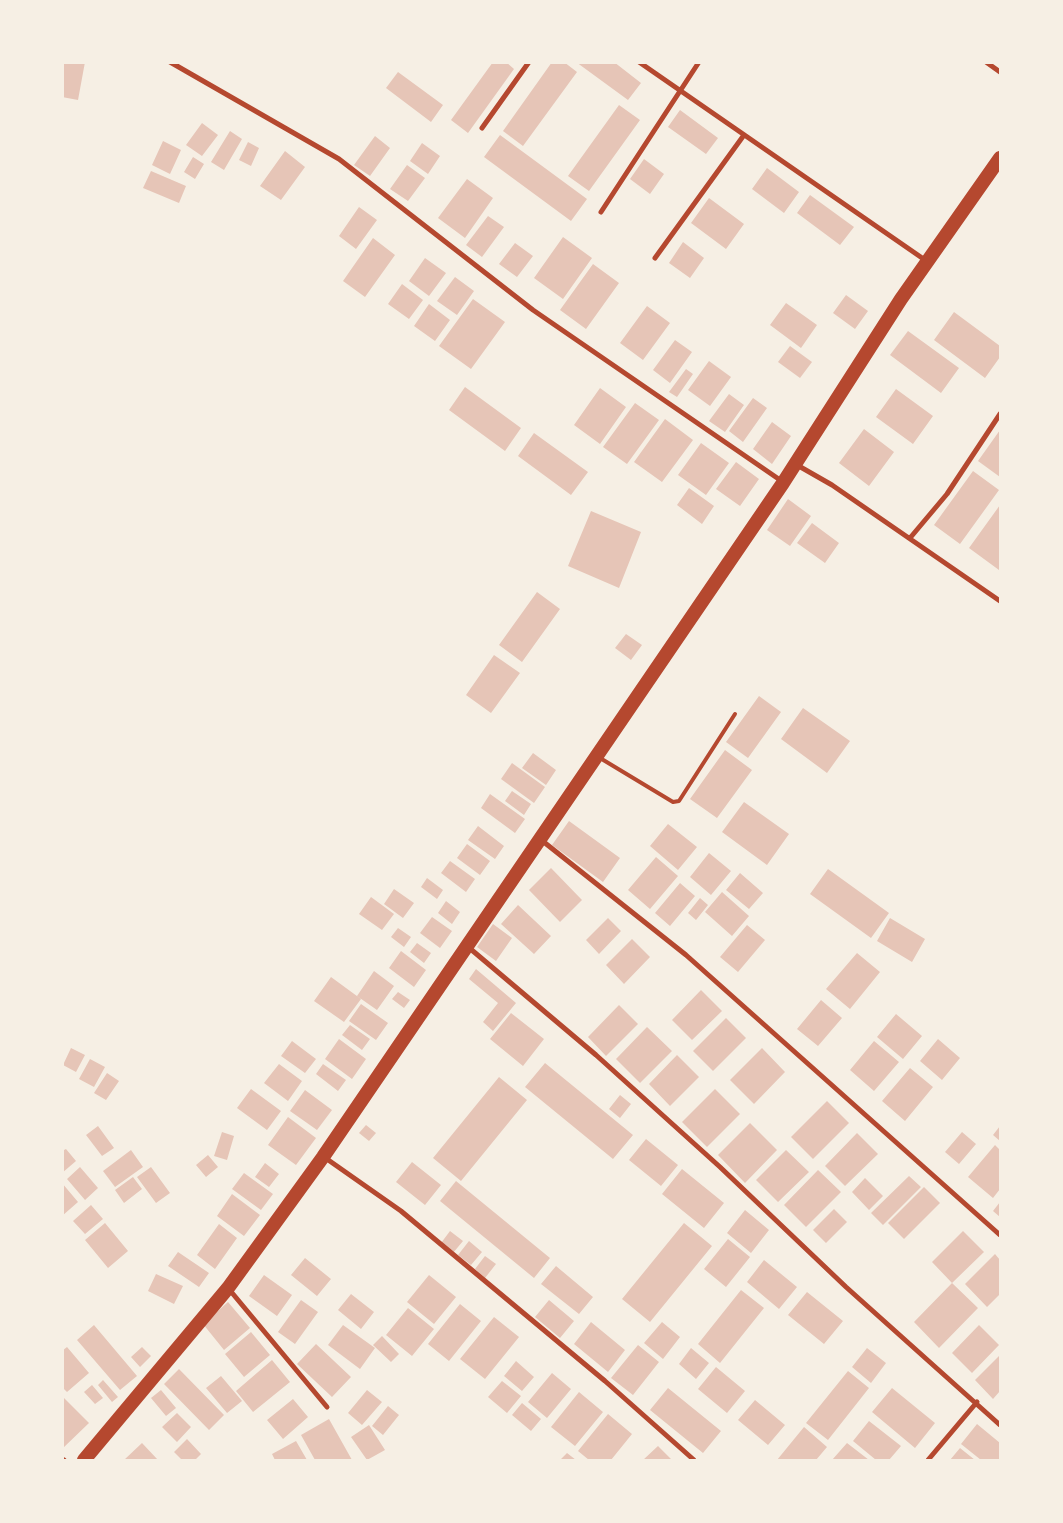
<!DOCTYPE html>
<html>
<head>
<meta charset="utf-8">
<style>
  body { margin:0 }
  #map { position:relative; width:1063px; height:1523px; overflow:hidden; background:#f6efe4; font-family:Roboto,sans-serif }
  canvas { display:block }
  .frame { position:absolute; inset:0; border:64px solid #f6efe4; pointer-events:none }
</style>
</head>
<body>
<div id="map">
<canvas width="1063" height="1523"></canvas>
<div class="frame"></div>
</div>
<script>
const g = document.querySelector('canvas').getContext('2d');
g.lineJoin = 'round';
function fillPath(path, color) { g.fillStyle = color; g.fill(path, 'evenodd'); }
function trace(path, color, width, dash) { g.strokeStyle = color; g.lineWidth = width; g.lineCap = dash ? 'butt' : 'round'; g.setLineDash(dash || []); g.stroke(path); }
fillPath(new Path2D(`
  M62 62H85L78 100 62 97Z
  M493 62H506L514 69 468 133 451 120Z
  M552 62H564L577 72 523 146 503 131Z
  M576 62H614L641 83 628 100Z
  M398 72 443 105 431 122 386 88Z
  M619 105 640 120 589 191 568 176Z
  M680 110 718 138 706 154 668 127Z
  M202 123 218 135 202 156 186 145Z
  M230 131 242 139 224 170 211 162Z
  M500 135 587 199 571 221 484 157Z
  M375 136 390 148 370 176 354 165Z
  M163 141 181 150 170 174 152 165Z
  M248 142 259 148 251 166 239 160Z
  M422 143 440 156 428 174 410 161Z
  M285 151 305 167 281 200 260 186Z
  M193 157 204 164 195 179 184 172Z
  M644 159 664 174 650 194 630 179Z
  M407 165 425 178 408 201 390 189Z
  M767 168 799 192 784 213 752 189Z
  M151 171 186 186 179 203 143 188Z
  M467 179 493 198 465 238 438 218Z
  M810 195 854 227 840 245 797 213Z
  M709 198 744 224 726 249 691 223Z
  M359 207 377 220 356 249 339 236Z
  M488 216 504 227 482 257 466 245Z
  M563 237 592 258 563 299 534 278Z
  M373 238 395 255 365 297 343 281Z
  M683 242 704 258 690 278 669 263Z
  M515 243 533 256 517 277 499 264Z
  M425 258 446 273 429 296 409 281Z
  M593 264 619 283 586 329 560 310Z
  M455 277 474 291 457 315 437 301Z
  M402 284 423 300 409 319 388 304Z
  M846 295 868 311 855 329 833 313Z
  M473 299 505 322 471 369 439 346Z
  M786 303 817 325 801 348 770 325Z
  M429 304 450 320 435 341 414 326Z
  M647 306 670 323 643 360 620 343Z
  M954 312 1000 346V357L985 378 934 340Z
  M908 331 959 368 941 393 890 355Z
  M675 340 692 352 670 383 653 370Z
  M790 346 812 362 800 378 778 362Z
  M709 361 731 377 710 406 688 390Z
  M686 369 693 374 677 397 669 392Z
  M465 387 521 428 505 451 449 410Z
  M600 388 626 407 600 444 574 425Z
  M896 389 933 416 913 444 876 417Z
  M729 394 744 405 725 432 709 421Z
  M753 398 767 408 743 442 729 431Z
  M635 403 659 420 627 464 603 447Z
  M665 419 693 440 662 482 634 462Z
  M772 422 791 436 772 464 753 449Z
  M864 429 894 452 869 486 839 463Z
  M1000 430V477L978 461Z
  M534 433 588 472 571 495 518 456Z
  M701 443 729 463 706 495 678 475Z
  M736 462 759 479 740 506 716 489Z
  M973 471 999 490 960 544 934 525Z
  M689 488 714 506 702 524 677 505Z
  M788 499 811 516 790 546 767 530Z
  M1000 505V568L999 570 969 548Z
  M591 511 641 532 619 588 568 566Z
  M812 523 839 543 825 563 797 543Z
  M537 592 560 609 522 662 499 645Z
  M626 634 642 645 631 660 615 648Z
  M494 655 520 673 491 713 466 695Z
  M759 696 781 712 748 758 726 742Z
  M803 708 850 741 827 773 781 739Z
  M725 750 752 770 717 818 690 799Z
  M533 753 556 770 546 785 522 768Z
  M512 763 545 787 534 803 501 779Z
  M512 791 531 804 524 815 505 801Z
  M490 794 525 819 515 833 481 808Z
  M744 802 789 834 767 865 722 832Z
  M569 821 620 858 603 882 552 845Z
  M668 824 697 847 678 870 650 846Z
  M478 826 504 846 495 859 468 840Z
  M467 844 490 861 480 875 457 858Z
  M709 853 731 871 711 895 690 877Z
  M656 857 678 876 650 909 628 890Z
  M450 861 475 879 466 892 441 873Z
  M551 868 582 900 560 922 529 890Z
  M828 869 889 913 871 938 810 894Z
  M740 873 763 893 749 909 726 890Z
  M427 878 443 890 437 899 421 887Z
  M680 883 695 896 670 926 655 913Z
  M394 889 414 903 403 918 384 904Z
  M722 892 749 916 732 936 705 912Z
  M371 897 394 914 382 930 359 914Z
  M700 898 708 905 696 920 688 913Z
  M446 901 460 912 452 924 438 913Z
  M518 905 551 936 534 954 501 924Z
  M432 917 452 931 440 948 420 933Z
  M608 918 621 931 599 954 586 940Z
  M890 918 925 939 912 962 877 941Z
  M493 924 512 938 496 961 477 947Z
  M747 925 765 940 738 972 720 957Z
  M398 928 411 937 404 947 391 937Z
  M632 939 650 957 624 984 606 965Z
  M417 943 431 953 424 963 410 952Z
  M401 951 426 970 414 987 389 968Z
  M857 953 880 972 850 1009 826 989Z
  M476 969 516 1003 493 1031 483 1022 498 1003 469 979Z
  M374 971 394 986 377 1010 357 996Z
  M331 977 361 999 344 1022 314 1001Z
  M701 990 722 1011 692 1040 672 1020Z
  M398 992 410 1000 404 1008 392 999Z
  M821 1000 842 1018 818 1046 797 1029Z
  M361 1004 388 1023 376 1040 349 1021Z
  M619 1005 638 1024 606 1056 588 1037Z
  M511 1013 544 1039 523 1066 490 1039Z
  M896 1014 922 1036 903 1059 877 1037Z
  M726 1018 746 1038 713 1071 693 1051Z
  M350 1025 370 1039 362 1050 342 1035Z
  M647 1027 672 1051 640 1083 616 1059Z
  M339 1039 366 1059 352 1079 325 1059Z
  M938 1039 960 1058 942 1080 920 1061Z
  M292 1041 316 1059 305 1073 281 1056Z
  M874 1041 899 1062 874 1091 850 1070Z
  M71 1048 85 1055 76 1072 63 1065Z
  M762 1048 785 1072 754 1104 730 1080Z
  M677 1055 699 1077 670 1106 649 1084Z
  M90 1059 105 1067 94 1087 79 1079Z
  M545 1063 633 1135 613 1159 525 1087Z
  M279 1064 302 1081 288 1101 264 1083Z
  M323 1064 346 1080 338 1091 316 1074Z
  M910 1068 933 1087 905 1121 882 1101Z
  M107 1073 119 1081 106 1100 94 1093Z
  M499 1077 527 1100 461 1181 433 1158Z
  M251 1089 281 1111 267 1130 237 1108Z
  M715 1089 740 1114 707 1147 682 1122Z
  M305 1090 332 1110 317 1130 290 1111Z
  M620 1095 631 1104 620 1118 609 1109Z
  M827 1101 849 1123 813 1159 791 1137Z
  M288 1117 316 1138 296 1165 268 1145Z
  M750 1123 777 1150 745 1183 718 1155Z
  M366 1125 376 1133 369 1141 359 1133Z
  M98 1126 114 1148 102 1156 86 1135Z
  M1000 1126V1141L993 1135Z
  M222 1132 234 1136 227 1160 214 1156Z
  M962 1132 976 1144 959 1164 945 1152Z
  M857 1133 878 1154 845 1186 825 1166Z
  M646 1139 678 1165 661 1186 629 1160Z
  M995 1145 1000 1150V1189L993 1198 968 1177Z
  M66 1149 76 1161 62 1173V1151Z
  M131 1150 143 1167 115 1187 103 1171Z
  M786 1150 809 1172 778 1202 756 1180Z
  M208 1155 218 1167 206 1177 196 1165Z
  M412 1162 441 1185 425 1205 396 1182Z
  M265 1163 279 1174 269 1187 255 1177Z
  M80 1167 98 1188 85 1200 67 1179Z
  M151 1167 170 1193 156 1203 137 1177Z
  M682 1169 724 1203 704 1228 662 1194Z
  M818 1170 841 1192 806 1227 784 1205Z
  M244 1173 273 1194 261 1210 232 1189Z
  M909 1176 921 1187 883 1225 871 1213Z
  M133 1177 142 1189 124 1203 115 1190Z
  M865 1178 883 1196 869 1210 852 1192Z
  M456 1181 550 1258 534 1278 440 1201Z
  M62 1183 78 1202 62 1216Z
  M924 1187 940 1203 904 1239 888 1223Z
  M232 1194 260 1215 244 1236 217 1216Z
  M1000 1202V1217L993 1211Z
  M91 1205 103 1219 85 1234 73 1221Z
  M834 1209 847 1222 826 1243 813 1230Z
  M745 1210 769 1230 751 1253 727 1233Z
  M105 1223 128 1251 108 1268 85 1240Z
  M684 1223 712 1246 650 1322 622 1299Z
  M219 1224 237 1238 215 1269 197 1255Z
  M450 1231 463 1241 453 1253 441 1243Z
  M963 1231 984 1252 952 1283 932 1262Z
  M728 1239 750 1257 726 1287 704 1269Z
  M469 1241 482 1252 471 1265 458 1255Z
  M178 1252 209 1273 199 1287 168 1266Z
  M995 1254 1000 1260V1294L987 1307 965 1284Z
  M485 1256 496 1264 485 1278 475 1269Z
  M305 1258 331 1279 317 1296 291 1275Z
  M764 1260 797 1287 779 1309 747 1282Z
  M556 1266 593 1297 579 1314 541 1284Z
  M156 1274 183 1286 174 1304 148 1291Z
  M264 1275 292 1295 277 1316 249 1296Z
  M429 1275 456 1297 434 1324 407 1302Z
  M952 1283 978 1308 939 1348 914 1322Z
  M741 1290 764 1308 720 1363 698 1344Z
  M807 1292 843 1321 824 1344 788 1315Z
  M351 1294 374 1312 361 1329 338 1310Z
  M301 1300 318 1312 295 1344 278 1332Z
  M549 1300 574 1321 560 1338 535 1317Z
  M228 1302 250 1328 224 1350 203 1324Z
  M460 1304 481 1321 449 1361 428 1344Z
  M408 1308 434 1329 412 1356 386 1335Z
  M494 1317 519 1337 485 1379 460 1359Z
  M591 1322 625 1350 608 1372 574 1344Z
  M662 1322 680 1337 663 1359 644 1343Z
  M94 1325 137 1376 120 1390 77 1340Z
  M343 1325 375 1348 360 1369 328 1345Z
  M979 1325 999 1345 972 1373 952 1353Z
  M251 1332 270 1355 244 1377 225 1354Z
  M382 1336 399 1354 391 1362 373 1345Z
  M316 1344 351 1377 332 1397 297 1364Z
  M638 1345 659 1362 633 1395 611 1378Z
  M67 1347 89 1373 67 1392 62 1387V1351Z
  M142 1347 151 1356 140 1367 131 1357Z
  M691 1348 709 1363 696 1379 679 1364Z
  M867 1348 886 1363 871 1383 852 1367Z
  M1000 1355V1391L993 1399 975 1380Z
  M272 1360 290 1382 253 1412 236 1391Z
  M516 1361 534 1377 522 1391 504 1376Z
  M716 1367 745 1391 727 1413 698 1389Z
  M179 1369 224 1415 209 1430 164 1384Z
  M848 1371 869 1388 828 1440 806 1423Z
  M552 1373 571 1389 547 1418 528 1402Z
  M221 1376 242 1401 227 1413 206 1388Z
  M103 1380 118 1397 112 1402 98 1385Z
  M502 1381 521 1396 507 1413 488 1397Z
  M92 1385 103 1398 95 1404 84 1392Z
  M668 1388 721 1431 703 1453 650 1410Z
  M892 1388 935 1423 915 1448 872 1412Z
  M161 1390 176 1408 166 1416 151 1398Z
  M367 1390 382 1402 362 1425 348 1413Z
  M579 1392 603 1412 575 1446 551 1427Z
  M62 1396 89 1423 62 1449Z
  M293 1399 308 1417 283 1439 267 1420Z
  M755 1400 785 1425 768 1445 738 1420Z
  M522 1403 541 1419 531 1431 512 1415Z
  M388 1406 399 1415 383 1435 372 1426Z
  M177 1413 191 1427 177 1442 162 1427Z
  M608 1414 632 1434 611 1460H589L578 1451Z
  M329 1419 352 1460H315L301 1435Z
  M869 1421 901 1446 889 1460H876L853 1441Z
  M977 1424 1000 1443V1460H981L961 1444Z
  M369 1425 385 1450 367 1460 351 1437Z
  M804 1427 827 1447 816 1460H777Z
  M187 1439 201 1454 195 1460H182L174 1452Z
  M296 1441 307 1460H275L272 1454Z
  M142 1443 158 1460H124Z
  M847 1443 869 1460H832Z
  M658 1446 672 1460H643Z
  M960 1448 975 1460H950Z
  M567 1453 576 1460H560Z`), '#e6c5b7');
trace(new Path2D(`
  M600 758 673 802 679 801 735 714`), '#b5482f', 4);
trace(new Path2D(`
  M170 62 339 159 533 310 783 482
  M639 62 925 260
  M986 62 1000 72
  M482 128 529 62
  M601 212 699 62
  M655 258 744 135
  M797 465 832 485 1000 601
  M910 538 947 494 1000 414
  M540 839 686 955 1000 1235
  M467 946 596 1055 720 1167 846 1287 1000 1425
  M324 1157 401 1211 605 1381 694 1460
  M228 1288 327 1407
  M62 1459 64 1460
  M928 1460 977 1402`), '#b5482f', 5);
trace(new Path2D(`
  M84 1460 228 1288 323 1157 783 483 901 299 1000 158`), '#b5482f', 14);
</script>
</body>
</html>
